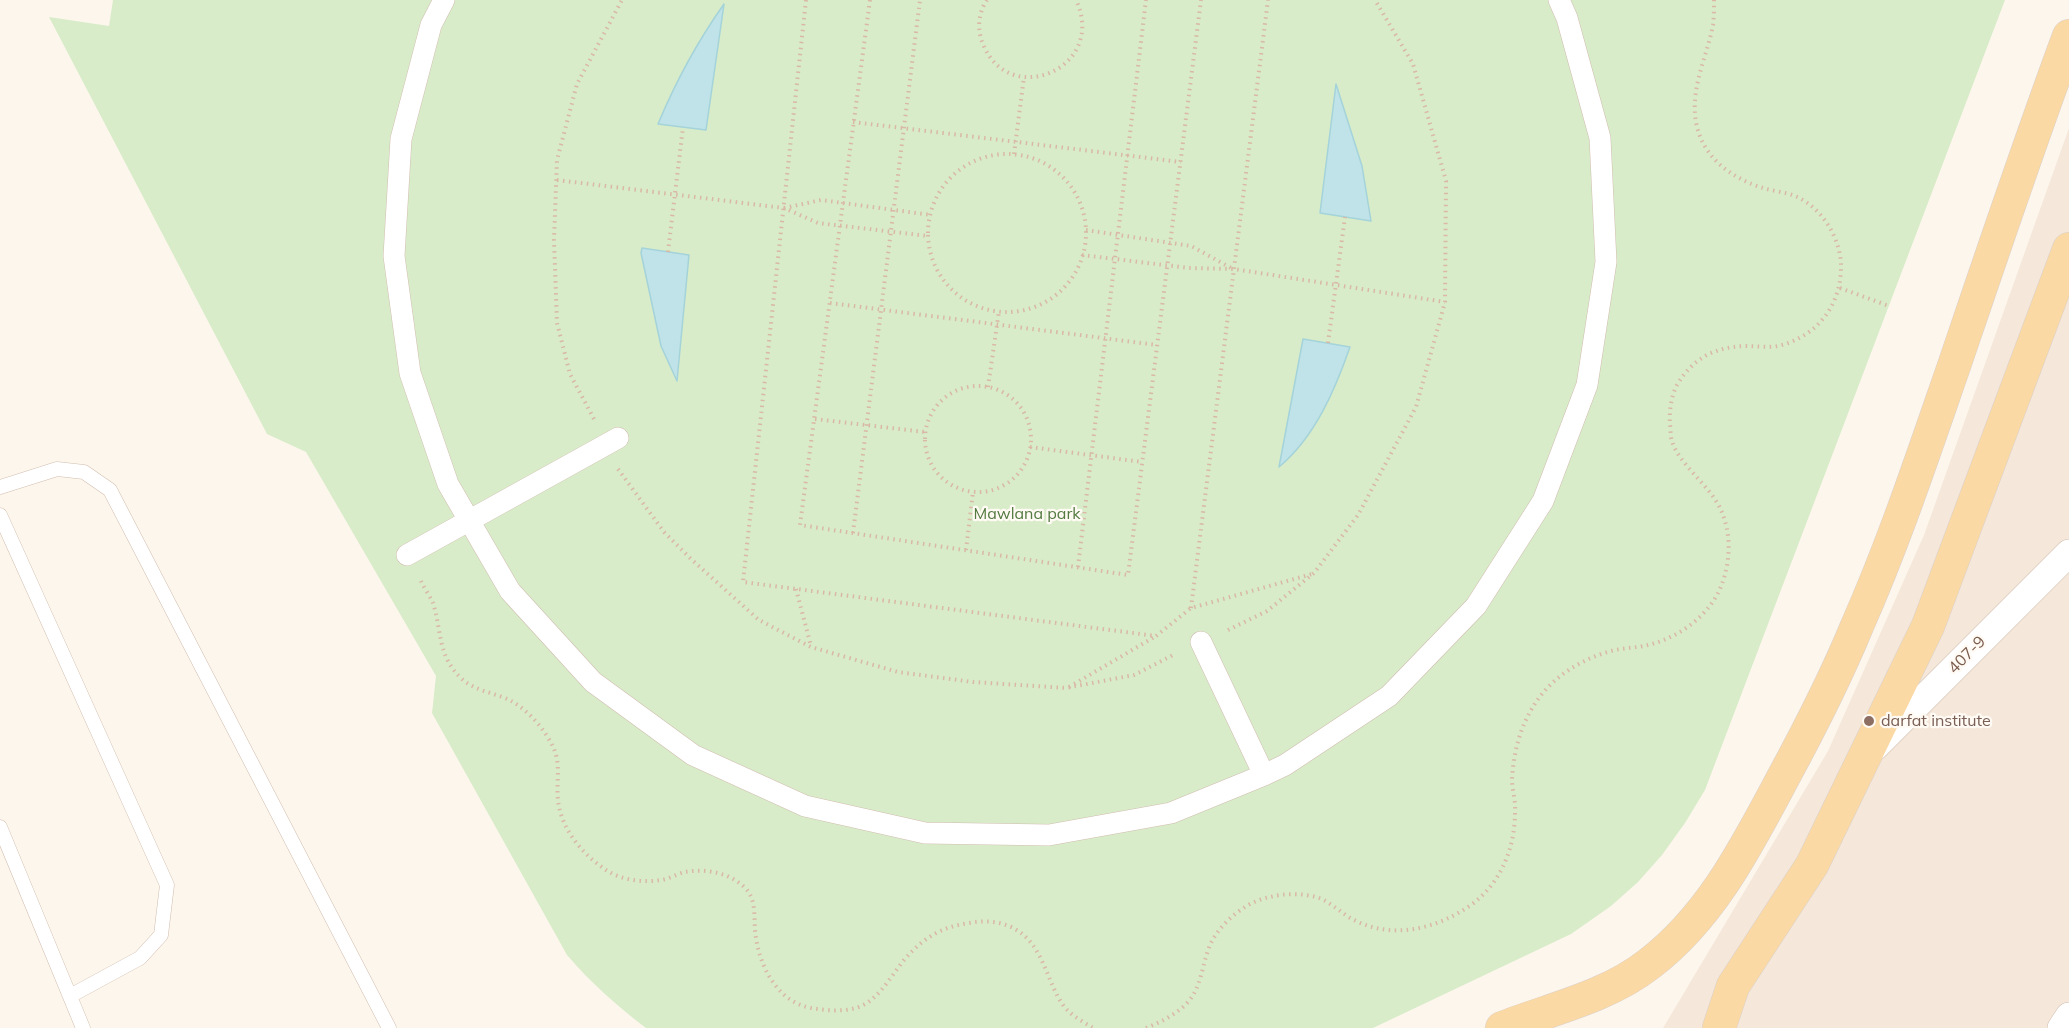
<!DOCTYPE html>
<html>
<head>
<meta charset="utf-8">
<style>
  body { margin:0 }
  canvas { display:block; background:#fdf6ec }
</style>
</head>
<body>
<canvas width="2069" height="1028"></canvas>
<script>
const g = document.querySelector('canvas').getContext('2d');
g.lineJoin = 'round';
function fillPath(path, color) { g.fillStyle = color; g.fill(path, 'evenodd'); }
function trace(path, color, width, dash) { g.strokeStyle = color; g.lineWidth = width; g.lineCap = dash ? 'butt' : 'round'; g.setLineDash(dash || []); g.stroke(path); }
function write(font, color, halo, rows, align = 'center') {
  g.font = font + ' Mulish,sans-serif'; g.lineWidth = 4.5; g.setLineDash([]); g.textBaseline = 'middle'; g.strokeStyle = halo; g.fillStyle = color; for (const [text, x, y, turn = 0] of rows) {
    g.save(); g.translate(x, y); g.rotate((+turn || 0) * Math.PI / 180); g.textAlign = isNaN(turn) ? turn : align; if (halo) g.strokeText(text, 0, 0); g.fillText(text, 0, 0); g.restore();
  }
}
fillPath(new Path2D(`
  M2069 128V1028H1663L1828 751 1924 535Z`), '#f5e8da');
fillPath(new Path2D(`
  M113 0H2005L1705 790 1685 823 1662 855 1638 882 1611 906 1571 934 1373 1028H646C617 1006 591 983 567 955L432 713 436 676 306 452 267 434 49 17 109 26Z`), '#d8ecc9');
const water = new Path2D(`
  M724 4 706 130 658 124C676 81 697 42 724 4Z
  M1336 84 1362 166 1371 221 1320 213Z
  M642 248 689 255 677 381 661 346 641 253Z
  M1303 339 1350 347C1335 390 1315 437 1279 467Z`);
fillPath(water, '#bfe3e8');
trace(water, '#a5d3da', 1.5);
const service = new Path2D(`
  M0 487 57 469 84 472 110 490 389 1028
  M0 515 167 885 161 935 140 958 70 996
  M0 827 83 1028`);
const pedestrian = new Path2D(`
  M444 0 431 25 401 139 394 256 410 373 448 484 510 591 593 682 693 755 805 806 925 833 1049 835 1171 813 1264 775 1285 765 1389 696 1476 606 1543 501 1587 385 1606 262 1600 138 1567 18 1559 0
  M407 555 618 438
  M1201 642 1264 775`);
const minor = new Path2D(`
  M1875 747 2069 553
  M2061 1028 2069 1016`);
const primary = new Path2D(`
  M1502 1028C1551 1009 1607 997 1649 964 1712 916 1747 845 1784 776 1810 728 1836 677 1857 626 1895 540 1924 452 1955 363 1992 254 2029 144 2069 36
  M1719 1028 1733 986 1812 865 1928 626 2069 249`);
trace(service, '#d1beb0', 15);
trace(pedestrian, '#d1beb0', 22);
trace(minor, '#d1beb0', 28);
trace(primary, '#dad1cd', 34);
trace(new Path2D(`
  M806 0 743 582 1156 636 1191 608 1312 574
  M870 0 800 525 1128 575 1201 0
  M987 0C978 13 977 30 983 44 1009 110 1108 68 1076 0
  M853 122 1181 162
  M1014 154 1024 77
  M928 233a79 79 0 1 1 158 0a79 79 0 1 1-158 0Z
  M557 180 784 208 818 223 928 236
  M784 208 821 200 931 215
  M1086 230 1191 246 1233 269
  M668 252 683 127
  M1082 255 1189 268 1234 269 1445 302
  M1840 288 1889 306
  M830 303 1157 345
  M1328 343 1345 217
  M925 439a53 53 0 1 1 106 0a53 53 0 1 1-106 0Z
  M988 387 999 311
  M594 419 570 374 557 323 554 240 557 160 577 84 622 0
  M815 419 925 432
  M1030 447 1142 462
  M618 469 664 532 692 560 759 620 811 647 898 672 973 682 1066 688 1134 675 1175 654
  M853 533 920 0
  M966 550 973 492
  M1078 567 1146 0
  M421 581C424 588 430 596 433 603 442 631 437 656 462 679 476 692 498 693 513 702 530 712 546 731 554 749 561 765 556 783 558 800 561 829 582 854 606 870 621 880 643 883 661 880 669 879 677 874 685 872 706 868 732 873 747 890 756 901 754 917 755 930 758 963 775 1001 811 1008 829 1011 851 1013 867 1003 883 992 892 975 904 960 923 938 941 927 969 923 984 920 1001 921 1015 929 1042 944 1046 978 1061 1002 1068 1014 1082 1021 1093 1028
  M796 589 811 646
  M1191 608 1268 0
  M1228 630 1267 611 1314 573 1358 515 1416 407 1445 302 1446 181 1413 64 1375 0
  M1069 687 1156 636
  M1146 1028C1161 1022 1177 1014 1188 1002 1203 985 1202 960 1212 941 1223 921 1247 901 1270 897 1285 893 1304 893 1319 898 1332 903 1342 914 1354 920 1393 940 1436 929 1471 905 1501 883 1515 848 1515 812 1516 801 1512 790 1512 779 1514 748 1522 719 1542 694 1559 673 1585 658 1611 651 1622 648 1633 648 1644 646 1678 639 1712 615 1723 581 1731 557 1731 531 1720 508 1709 485 1678 463 1672 441 1670 436 1671 430 1670 425 1669 412 1671 396 1677 385 1693 358 1715 347 1745 346 1756 346 1768 348 1778 346 1816 337 1840 307 1841 269 1842 240 1822 207 1795 196 1785 192 1773 191 1763 188 1731 178 1702 157 1696 122 1690 88 1707 57 1713 25 1714 17 1714 8 1714 0`), '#d9b8a5', 4, [1.5, 4.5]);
trace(service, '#fff', 14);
trace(pedestrian, '#fff', 21);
trace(minor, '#fff', 27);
trace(primary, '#fbd9a5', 33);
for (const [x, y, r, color] of [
  [1869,721,6,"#8d6e63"]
]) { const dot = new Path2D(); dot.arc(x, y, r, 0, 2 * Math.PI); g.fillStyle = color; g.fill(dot); trace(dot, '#fffaf3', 2); }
write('16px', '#537a41', '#fffaf3', [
  ["Mawlana park",1027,514]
]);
write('16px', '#7a5c4d', '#fffaf3', [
  ["407-9",1967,655,-45]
]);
write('16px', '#785e54', '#fffaf3', [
  ["darfat institute",1881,721]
], 'left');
</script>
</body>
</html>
